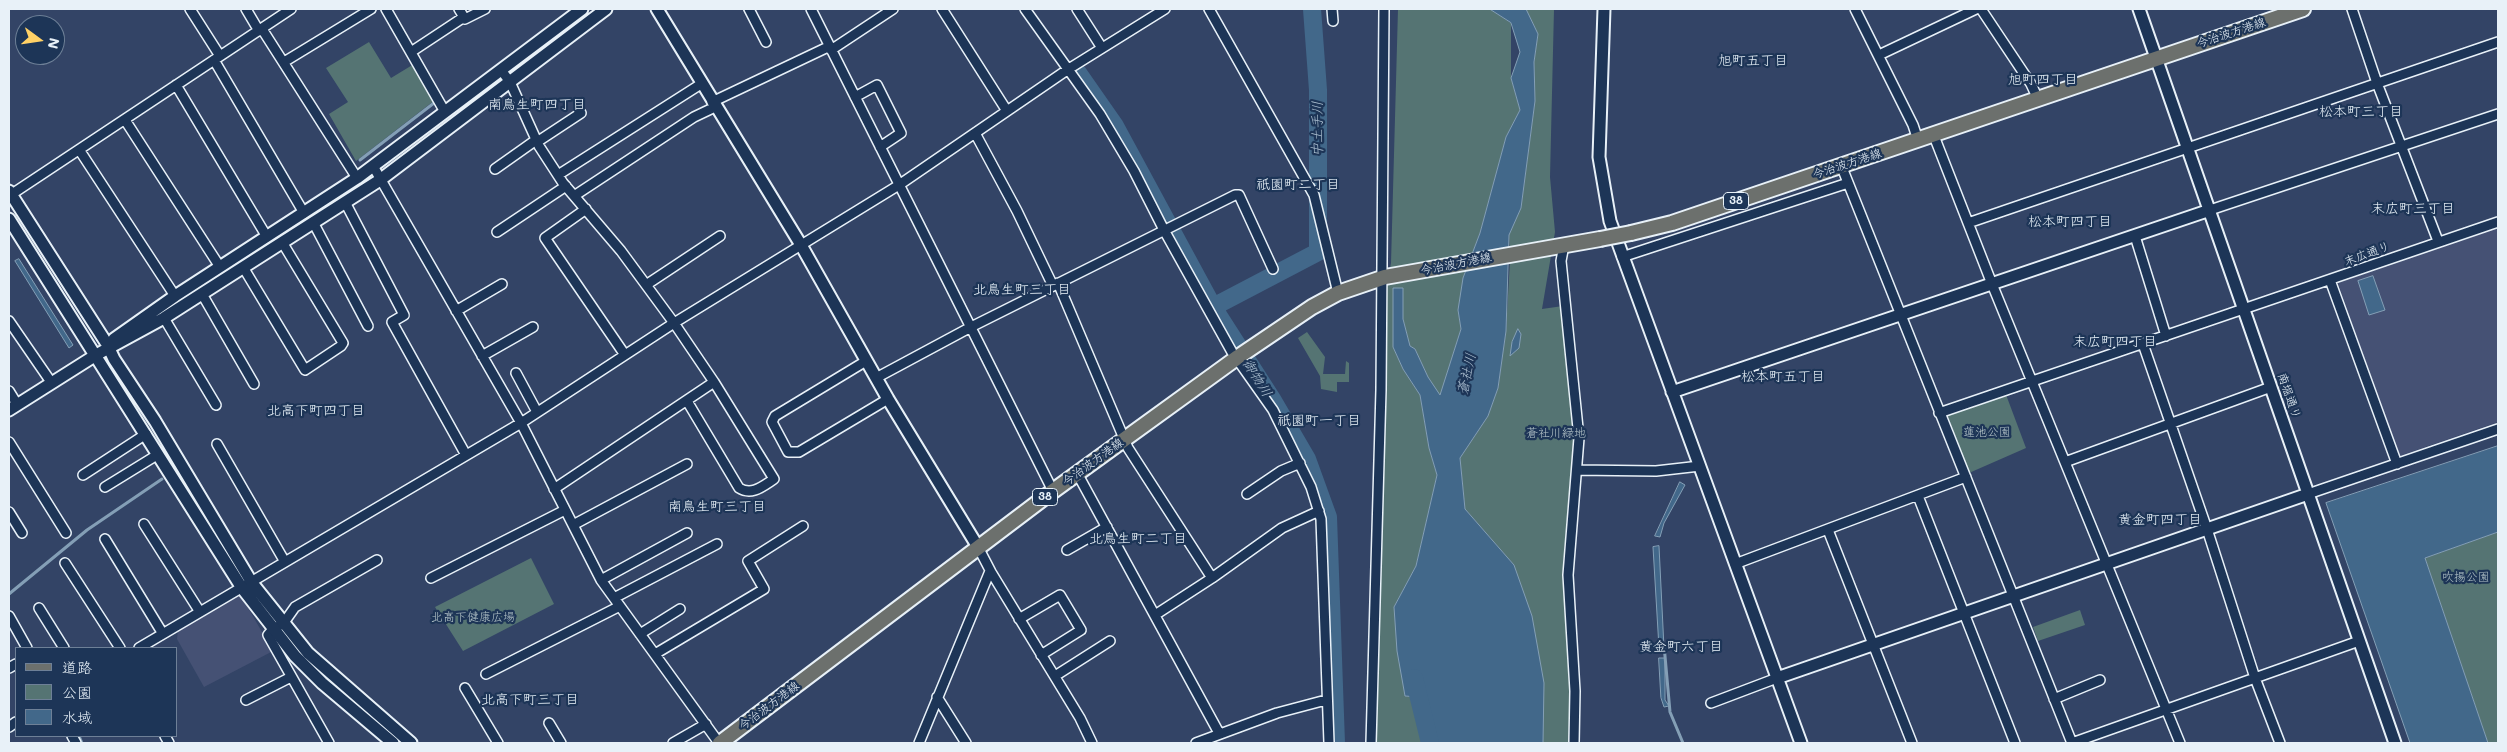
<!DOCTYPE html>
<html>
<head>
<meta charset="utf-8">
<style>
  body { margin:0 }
  #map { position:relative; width:2507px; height:752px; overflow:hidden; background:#346; font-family:Mali,"Klee One",sans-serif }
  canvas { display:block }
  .frame { position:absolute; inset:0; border:10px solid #e8f1f8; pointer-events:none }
  .legend { position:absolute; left:15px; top:647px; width:162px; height:90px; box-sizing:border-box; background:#1d3557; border:1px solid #6e8097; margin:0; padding:6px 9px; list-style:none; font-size:15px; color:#e8f1f8 }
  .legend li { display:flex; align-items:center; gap:10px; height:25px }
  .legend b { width:25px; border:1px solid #6e8097 }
  .north { position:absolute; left:15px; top:15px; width:50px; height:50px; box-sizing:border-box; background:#1d3557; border:1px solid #6e8097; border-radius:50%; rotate:104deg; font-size:14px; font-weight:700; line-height:20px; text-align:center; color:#e8f1f8 }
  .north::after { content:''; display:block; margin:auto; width:18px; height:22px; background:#ffd166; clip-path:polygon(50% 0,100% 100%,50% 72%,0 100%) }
</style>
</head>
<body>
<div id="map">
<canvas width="2507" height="752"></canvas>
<div class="frame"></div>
<ul class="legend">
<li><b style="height:6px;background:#6c706d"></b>道路</li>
<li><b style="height:14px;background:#557473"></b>公園</li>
<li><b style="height:14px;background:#42688a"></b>水域</li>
</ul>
<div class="north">N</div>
</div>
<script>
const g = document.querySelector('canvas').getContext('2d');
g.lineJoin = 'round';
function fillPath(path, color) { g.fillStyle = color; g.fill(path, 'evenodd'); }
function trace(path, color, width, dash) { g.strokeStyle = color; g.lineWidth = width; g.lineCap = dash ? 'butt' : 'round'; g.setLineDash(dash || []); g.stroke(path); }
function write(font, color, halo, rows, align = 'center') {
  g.font = font + ' Mali,"Klee One",sans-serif'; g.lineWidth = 4.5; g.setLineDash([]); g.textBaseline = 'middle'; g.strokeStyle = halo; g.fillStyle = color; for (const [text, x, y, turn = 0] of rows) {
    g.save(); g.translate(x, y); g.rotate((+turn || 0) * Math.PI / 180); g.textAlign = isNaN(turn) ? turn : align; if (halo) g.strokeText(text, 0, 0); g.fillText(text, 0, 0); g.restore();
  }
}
fillPath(new Path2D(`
  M2498 228V422L2399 456 2338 283Z
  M240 594 273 651 204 687 177 639 178 631Z`), '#455174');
fillPath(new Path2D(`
  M1398 9H1490L1511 23V78L1520 110 1506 137 1480 233 1468 265 1458 310 1461 329 1440 396 1428 377 1415 349 1410 347 1403 319V288L1393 347 1403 369 1420 395 1429 448 1437 475 1416 566 1394 607 1405 696 1419 697 1430 743H1375L1386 289 1391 263Z
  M1526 9H1554L1550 177 1555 232 1542 309 1563 306 1574 435 1563 566 1570 691 1569 743H1542L1514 565 1465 509 1460 458 1488 416 1498 388 1506 331 1510 260 1509 234 1521 208 1535 101 1534 62 1538 34Z
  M369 42 391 78 414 64 435 100 356 161 329 114 348 102 326 68Z
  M1307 332 1325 357 1323 374H1345L1346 361 1349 363V382H1337V392L1321 389 1320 376 1298 338Z
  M2005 392 2026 448 1969 473 1947 414Z
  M2498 532V743H2488L2425 558Z
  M531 558 554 604 463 651 435 607Z
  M2080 610 2085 625 2038 641 2033 627Z`), '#557473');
const water = new Path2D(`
  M1490 9H1526L1538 34 1534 62 1535 101 1521 208 1509 235 1506 331 1498 388 1488 416 1460 458 1465 509 1514 565 1532 616 1544 683 1543 743H1430L1419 697 1405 696 1397 651 1394 607 1416 566 1437 475 1429 448 1420 395 1403 369 1393 347V288H1403V319L1410 346 1415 349 1428 377 1440 395 1461 329 1458 310 1463 278 1480 233 1506 137 1520 110 1511 78 1520 52 1511 23Z
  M19 259 73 345 69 348 15 261Z
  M2373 276 2385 310 2369 315 2358 281Z
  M1518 329 1521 334 1519 348 1510 356 1512 342Z
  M2498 446V532L2425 558 2488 743H2410L2326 503Z
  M1680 482 1685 485 1664 523 1660 537 1655 536Z
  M1659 546 1664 648H1659L1653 547Z
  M1659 658H1665V700L1669 706 1664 707 1661 698Z`);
fillPath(water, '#42688a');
trace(water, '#849fb6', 1);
trace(new Path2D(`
  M360 160 434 103
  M9 594 87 530 162 479
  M1664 645 1670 712 1683 743
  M79 736 82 743`), '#849fb6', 3);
trace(new Path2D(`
  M1078 73 1115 126 1213 307 1272 399 1307 459 1328 517 1336 743
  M1213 307 1318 252V90L1312 9
  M1414 678 1430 743`), '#42688a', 18);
const minor = new Path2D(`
  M190 9 220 56
  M246 9 259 31
  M386 9 445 112
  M459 9 465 19 485 9
  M749 9 766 42
  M811 9 1053 491
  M942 9 1007 111
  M1025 9 1100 114 1134 171 1164 230 1232 352 1273 410 1311 487 1321 519 1329 743
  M1077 9 1102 48
  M1209 9 1314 195 1338 293
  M1332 9 1333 21
  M1855 9 1913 125 1918 140
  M1981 9 2031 84 2038 99
  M2352 9 2377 83 2438 241
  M262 29 357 178
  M831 50 893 9
  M411 52 464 17
  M1879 55 1976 9
  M214 60 304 213
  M284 62 371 9
  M501 70 510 82 539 146 563 183 621 251 674 323 714 382 554 489
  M176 85 267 237
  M855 97 877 85 901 133 880 147
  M712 102 830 46
  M125 120 220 267
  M975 133 1017 211 1053 286
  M1934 136 1992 284 2180 743
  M537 142 581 113
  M80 151 175 296
  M1841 165 2072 743 2359 641
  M373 166 521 423 601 580 719 743
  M495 169 536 140
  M558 175 701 84
  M9 196 291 9
  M574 196 694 117 715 107
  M345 202 404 315 392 322 466 455
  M586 209 545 238 625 355
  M2210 210 2498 114
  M313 222 368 326
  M1968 223 2498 42
  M497 232 566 186
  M2135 236 2166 336
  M1564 245 1561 261 1579 438 1568 575 1575 691 1574 743
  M1622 257 1848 183
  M243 267 305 370 341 346 343 343 282 242
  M2330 280 2397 464
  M1058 283 1128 448 1212 578
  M646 285 720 236
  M202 294 254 384
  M456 311 502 284
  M164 318 216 405
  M9 321 51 382
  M2143 344 2207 529 2255 678 2280 743
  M482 356 533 327
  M866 361 775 416 772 422 788 452H799L888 399
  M516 373 537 412
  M876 378 971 327 1235 195H1239L1273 269
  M9 391 17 404
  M687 401 739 488C752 496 763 486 774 479L714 382
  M1939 413 2498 222
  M9 442 66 533
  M217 444 285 562
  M2065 462 2271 387
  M1577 470 1656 471 1700 466
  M1077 473 1219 733
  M83 475 146 434
  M105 487 157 455
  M1247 494 1281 471 1300 463
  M2308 494 2498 429
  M1918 496 2015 743
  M9 512 22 533
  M144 524 200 612
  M573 525 687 464
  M1828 530 1912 743
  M105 539 163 634
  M978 547 991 572 1080 718 1092 743
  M1067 550 1107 527
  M65 563 120 648
  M1735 564 1966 477
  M431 578 565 510
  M601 580 687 533
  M614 598 717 544
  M39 608 64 648
  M1155 615 1212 578 1282 528 1319 511
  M9 616 27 648
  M1019 619 1060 595 1081 630 1041 655
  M640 634 680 609
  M139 648 521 423 674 323 899 185 1067 70 1165 9
  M655 654 764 589 748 561 803 526
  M9 668 16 664
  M486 674 620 606
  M1055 676 1110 641
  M465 688 498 743
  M937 697 966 743
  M2054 699 2100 680
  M246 700 291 677
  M1711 703 1777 678
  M549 723 561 743
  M9 727 16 722
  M72 736 76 743
  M165 736 169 743
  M329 743 268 635 274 628 283 624 295 607 377 560
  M673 743 706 724
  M919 743 990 571
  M1196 743 1277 713 1326 700
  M1371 743 1381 390 1384 9`);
const tertiary = new Path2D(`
  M657 9 801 245 888 399 978 547
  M1604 9 1599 157 1610 221 1801 743
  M2139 9 2395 743
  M9 191 107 344 114 359 155 421 252 583 308 653 411 743
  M9 219 242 588 295 656 322 683 393 743
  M114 339 175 296 357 178 582 9
  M1672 392 2210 210
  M9 410 96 355 164 318 380 180 606 9
  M1777 678 2308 494`);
const primary = new Path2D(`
  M1631 233 1672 223 2303 9
  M720 743 1053 491 1238 357 1312 307 1338 293 1385 277 1600 239`);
trace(minor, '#e8f1f8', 12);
trace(tertiary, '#e8f1f8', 15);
trace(primary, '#e8f1f8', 18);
trace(minor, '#1d3557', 9);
trace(tertiary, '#1d3557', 11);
trace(primary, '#6c706d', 14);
const primaryBridge = new Path2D(`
  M1600 239 1631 233`);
trace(primaryBridge, '#e8f1f8', 18, []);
trace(primaryBridge, '#6c706d', 14);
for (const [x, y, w] of [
  [1736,201,25],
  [1045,497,25]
]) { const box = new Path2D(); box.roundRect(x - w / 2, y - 8.5, w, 17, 4); g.fillStyle = '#1d3557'; g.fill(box); trace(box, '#e8f1f8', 1); }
write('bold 11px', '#e8f1f8', null, [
  ["38",1736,201],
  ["38",1045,497]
]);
write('12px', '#e8f1f8', '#1d3557', [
  ["今治波方港線",2231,33,-18],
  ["今治波方港線",1847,164,-18],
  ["末広通り",2367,254,-20],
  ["今治波方港線",1456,264,-11],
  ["南堀通り",2289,396,71],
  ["今治波方港線",1093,462,-36],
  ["今治波方港線",769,706,-37]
]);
write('12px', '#b5c5c9', '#1d3557', [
  ["蓮池公園",1987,432],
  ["蒼社川緑地",1556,433],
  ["吹揚公園",2466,577],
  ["北高下健康広場",473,617]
]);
write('14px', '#e8f1f8', '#1d3557', [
  ["旭町五丁目",1753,61],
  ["旭町四丁目",2043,80],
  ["南鳥生町四丁目",537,105],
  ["松本町三丁目",2361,112],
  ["祇園町二丁目",1298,185],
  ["末広町三丁目",2413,209],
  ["松本町四丁目",2070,222],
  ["北鳥生町三丁目",1022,290],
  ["末広町四丁目",2115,342],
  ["松本町五丁目",1783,377],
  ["北高下町四丁目",316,411],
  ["祇園町一丁目",1319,421],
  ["南鳥生町三丁目",717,507],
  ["黄金町四丁目",2160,520],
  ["北鳥生町二丁目",1138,539],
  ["黄金町六丁目",1681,647],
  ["北高下町三丁目",530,700]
]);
write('italic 14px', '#aec1d2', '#1d3557', [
  ["中土手川",1318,129,-90],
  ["蒼社川",1467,374,-78],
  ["御物川",1257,378,58]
]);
</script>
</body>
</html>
